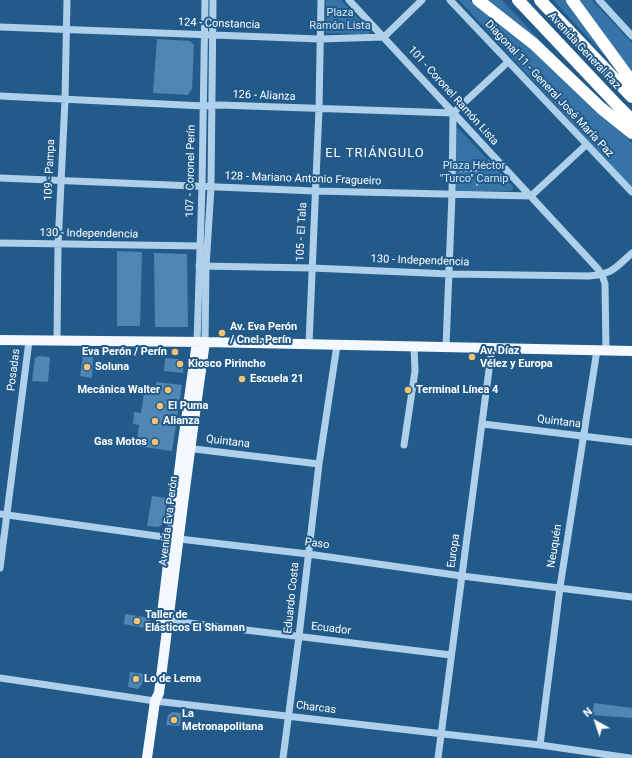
<!DOCTYPE html>
<html>
<head>
<meta charset="utf-8">
<style>
  body { margin:0 }
  #map { position:relative; width:632px; height:758px; overflow:hidden; background:#225a8a; font-family:Roboto,sans-serif }
  canvas { display:block }
  .north { position:absolute; left:576px; top:702px; width:40px; height:40px; -webkit-text-stroke:3px #225a8a; paint-order:stroke; rotate:320deg; font-size:11px; font-weight:700; line-height:16px; text-align:center; color:#fff }
  .north::after { content:''; display:block; margin:auto; width:14px; height:18px; background:#fff; clip-path:polygon(50% 0,100% 100%,50% 72%,0 100%) }
</style>
</head>
<body>
<div id="map">
<canvas width="632" height="758"></canvas>
<div class="north">N</div>
</div>
<script>
const g = document.querySelector('canvas').getContext('2d');
g.lineJoin = 'round';
function fillPath(path, color) { g.fillStyle = color; g.fill(path, 'evenodd'); }
function trace(path, color, width, dash) { g.strokeStyle = color; g.lineWidth = width; g.lineCap = dash ? 'butt' : 'round'; g.setLineDash(dash || []); g.stroke(path); }
function write(font, color, halo, rows, align = 'center') {
  g.font = font + ' Roboto,sans-serif'; g.lineWidth = 4; g.setLineDash([]); g.textBaseline = 'middle'; g.strokeStyle = halo; g.fillStyle = color; for (const [text, x, y, turn = 0] of rows) {
    g.save(); g.translate(x, y); g.rotate((+turn || 0) * Math.PI / 180); g.textAlign = isNaN(turn) ? turn : align; if (halo) g.strokeText(text, 0, 0); g.fillText(text, 0, 0); g.restore();
  }
}
fillPath(new Path2D(`
  M326 0H341L370 31 369 34 325 33Z
  M459 0H470L499 21 534 49 632 143V188Z
  M483 0H502L548 49Z
  M553 0H568L606 54 604 55Z
  M578 0H592L632 43V75Z
  M457 127 513 187V189L511 191H456L454 131Z`), '#3674a7');
fillPath(new Path2D(`
  M157 39 190 41 194 45 192 89 188 95 153 93Z
  M117 251 142 252 140 326H117Z
  M154 253 187 254 188 327H155Z
  M39 356 50 357 48 382 32 381 35 358Z
  M83 357H93L92 378 80 376Z
  M165 358 179 359 184 363 183 373 164 371Z
  M156 382 182 385 172 451 136 446 139 425 133 424 134 412 141 413 144 393 154 395Z
  M152 496 167 498 164 522 162 525 158 527 147 526Z
  M125 614 151 618 149 629 124 624Z
  M130 672 144 674 142 684 138 689 128 687Z
  M594 703 632 708V718L592 715Z
  M172 712 182 713 180 726 166 725 168 715Z`), '#4f86b3');
trace(new Path2D(`
  M460 171H478
  M477 186 478 171 489 160`), '#afd0eb', 1.5, [2, 3]);
trace(new Path2D(`
  M349 0 598 269 602 275 605 284 606 350
  M450 0 632 192
  M599 0 632 36
  M0 27 320 39 384 37 422 0
  M0 96 204 106 220 105 453 113 508 62
  M0 178 315 191 531 196 586 145
  M0 243 201 246
  M199 266 312 268 450 274 589 276C613 274 615 268 632 253
  M57 341 58 245 65 100 67 0
  M197 342 202 187 205 0
  M205 342 206 267 211 187 213 0
  M309 344 319 109 321 0
  M446 347 452 194 453 113
  M483 424 632 442
  M404 445 415 371 414 346
  M186 448 319 464
  M0 514 171 538 308 554 462 576 632 597
  M0 568 29 341
  M164 620 451 655
  M0 678 155 701 540 745 630 758
  M540 745 560 587 597 350
  M283 758 299 636 319 464 337 345
  M438 758 492 347`), '#afd0eb', 7);
trace(new Path2D(`
  M0 340 205 342 632 351
  M161 622 182 448 197 342
  M147 758 155 701 159 693C174 576 188 459 205 342`), '#f3f9fe', 10);
trace(new Path2D(`
  M478 0 534 44 601 108 632 133
  M518 0 617 105 632 120
  M540 0 632 97
  M572 0 632 82`), '#fff', 12);
for (const [x, y, r, color] of [
  [222,333,4,"#f6c371"],
  [175,352,4,"#f6c371"],
  [472,357,4,"#f6c371"],
  [180,364,4,"#f6c371"],
  [87,367,4,"#f6c371"],
  [242,379,4,"#f6c371"],
  [168,390,4,"#f6c371"],
  [408,390,4,"#f6c371"],
  [160,406,4,"#f6c371"],
  [155,421,4,"#f6c371"],
  [155,442,4,"#f6c371"],
  [137,621,4,"#f6c371"],
  [136,679,4,"#f6c371"],
  [174,720,4,"#f6c371"]
]) { const dot = new Path2D(); dot.arc(x, y, r, 0, 2 * Math.PI); g.fillStyle = color; g.fill(dot); trace(dot, '#225a8a', 1.5); }
write('11px', '#d4e8f8', '#225a8a', [
  ["Plaza",340,13],
  ["Ramón Lista",340,26],
  ["Plaza Héctor",474,166],
  ["\"Turco\" Carnip",474,179]
]);
write('11px', '#fff', '#225a8a', [
  ["124 - Constancia",219,24,2],
  ["Avenida General Paz",584,51,47],
  ["Diagonal 11 - General José María Paz",549,89,47],
  ["126 - Alianza",264,96,2],
  ["101 - Coronel Ramón Lista",453,96,48],
  ["109 - Pampa",50,170,-87],
  ["107 - Coronel Perín",191,171,-89],
  ["128 - Mariano Antonio Fragueiro",303,179,2],
  ["105 - El Tala",302,232,-87],
  ["130 - Independencia",89,234,1],
  ["130 - Independencia",420,261,2],
  ["Posadas",14,370,-83],
  ["Quintana",559,422,7],
  ["Quintana",228,442,7],
  ["Avenida Eva Perón",169,521,-83],
  ["Paso",317,544,8],
  ["Neuquén",555,546,-81],
  ["Europa",454,551,-82],
  ["Eduardo Costa",292,598,-84],
  ["Ecuador",331,629,7],
  ["Charcas",316,708,7]
]);
write('bold 11px', '#fff', '#225a8a', [
  ["Av. Eva Perón",230,327],
  ["/ Cnel. Perín",230,340],
  ["Av. Díaz",480,351],
  ["Vélez y Europa",480,364],
  ["Eva Perón / Perín",167,352,"right"],
  ["Kiosco Pirincho",188,364],
  ["Soluna",95,367],
  ["Escuela 21",250,379],
  ["Mecánica Walter",160,390,"right"],
  ["Terminal Línea 4",416,390],
  ["El Puma",168,406],
  ["Alianza",163,421],
  ["Gas Motos",147,442,"right"],
  ["Taller de",145,615],
  ["Elásticos El Shaman",145,628],
  ["Lo de Lema",144,679],
  ["La",182,714],
  ["Metronapolitana",182,727]
], 'left');
g.letterSpacing = '1px';
write('13px', '#fff', '#225a8a', [
  ["EL TRIÁNGULO",375,154]
]);
g.letterSpacing = '0px';
</script>
</body>
</html>
